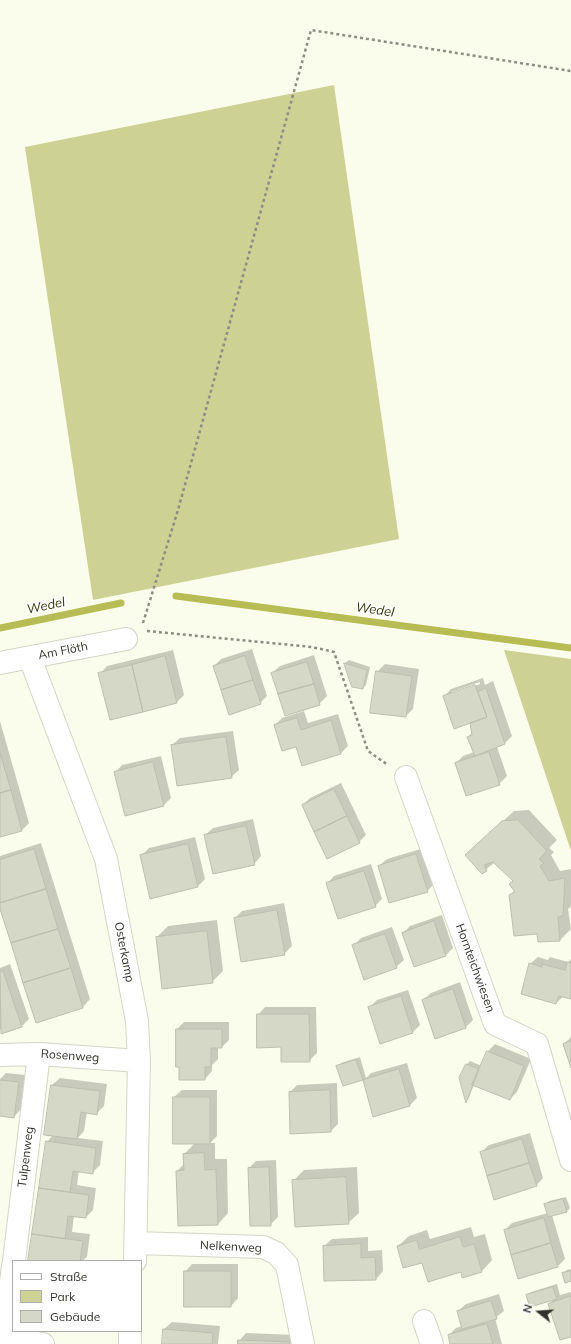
<!DOCTYPE html>
<html>
<head>
<meta charset="utf-8">
<style>
  body { margin:0 }
  #map { position:relative; width:571px; height:1344px; overflow:hidden; background:#fbfdec; font-family:Mulish,sans-serif }
  canvas { display:block }
  .legend { position:absolute; left:12px; top:1260px; width:130px; height:72px; box-sizing:border-box; background:#fff; border:1px solid #adadab; margin:0; padding:5px 7px; list-style:none; font-size:12px; color:#31322c }
  .legend li { display:flex; align-items:center; gap:8px; height:20px }
  .legend b { width:20px; border:1px solid #adadab }
  .north { position:absolute; left:519px; top:1292px; width:40px; height:40px; -webkit-text-stroke:3px #fff; paint-order:stroke; rotate:287deg; font-size:11px; font-weight:700; line-height:16px; text-align:center; color:#31322c }
  .north::after { content:''; display:block; margin:auto; width:14px; height:18px; background:#31322c; clip-path:polygon(50% 0,100% 100%,50% 72%,0 100%) }
</style>
</head>
<body>
<div id="map">
<canvas width="571" height="1344"></canvas>
<ul class="legend">
<li><b style="height:5px;background:#fff"></b>Straße</li>
<li><b style="height:11px;background:#cdd294"></b>Park</li>
<li><b style="height:11px;background:#d6d8c7"></b>Gebäude</li>
</ul>
<div class="north">N</div>
</div>
<script>
const g = document.querySelector('canvas').getContext('2d');
g.lineJoin = 'round';
function fillPath(path, color) { g.fillStyle = color; g.fill(path, 'evenodd'); }
function trace(path, color, width, dash) { g.strokeStyle = color; g.lineWidth = width; g.lineCap = dash ? 'butt' : 'round'; g.setLineDash(dash || []); g.stroke(path); }
function write(font, color, halo, rows, align = 'center') {
  g.font = font + ' Mulish,sans-serif'; g.lineWidth = 3.5; g.setLineDash([]); g.textBaseline = 'middle'; g.strokeStyle = halo; g.fillStyle = color; for (const [text, x, y, turn = 0] of rows) {
    g.save(); g.translate(x, y); g.rotate((+turn || 0) * Math.PI / 180); g.textAlign = isNaN(turn) ? turn : align; if (halo) g.strokeText(text, 0, 0); g.fillText(text, 0, 0); g.restore();
  }
}
fillPath(new Path2D(`
  M334 85 399 539 93 600 25 147Z
  M504 650 571 659V851Z`), '#cdd294');
fillPath(new Path2D(`
  M252 649 267 696 260 703 214 666 221 659Z
  M173 650 184 695 177 702 100 674 107 666Z
  M314 655 327 696 319 704 272 673 280 666Z
  M349 660 370 667 366 685 363 688 353 686 345 663Z
  M385 664 419 669 413 709 406 716 377 672Z
  M483 678 485 685 493 681 512 736 504 744 497 747 507 776 499 784 456 763 463 756 474 752 468 737 473 732 470 722 444 697 451 689ZM480 682V684L451 695V692Z
  M304 711 308 723 338 714 348 746 341 753 302 765 296 745 275 725 282 718Z
  M0 721 29 823 22 830 0 836Z
  M233 731 239 770 231 777 172 745 180 738Z
  M161 756 171 798 164 805 115 773 122 765Z
  M341 783 366 835 359 842 303 805 310 798Z
  M529 810 557 840 549 848 554 852 551 855 560 871 571 869V906L568 909 571 929 560 940 538 932 510 895 515 890 514 880 495 862 482 873 466 855 514 811Z
  M253 819 261 856 254 864 205 835 213 828Z
  M195 837 205 879 198 886 141 856 149 848Z
  M41 843 90 999 83 1007 36 1021 0 905V856Z
  M424 848 434 884 427 891 379 866 387 859Z
  M371 864 382 899 375 906 327 884 334 876Z
  M284 903 292 946 284 954 235 918 242 911Z
  M442 915 453 948 446 955 403 933 410 926Z
  M217 920 223 971 212 982 157 937 168 926Z
  M392 927 404 960 396 967 353 946 361 938Z
  M538 957 548 960 550 957 568 962 571 959V998L564 996 556 1003 530 964Z
  M10 964 29 1019 22 1026 2 1033 0 1028V968Z
  M460 982 473 1020 466 1027 423 1000 431 993Z
  M408 990 420 1025 413 1032 369 1008 377 1000Z
  M265 1007H316L317 1053 309 1061 282 1046 258 1015Z
  M184 1022H229V1040L222 1047H218V1059L212 1065V1071L205 1079 180 1066 176 1030Z
  M571 1037V1065L564 1044Z
  M495 1044 531 1059 517 1092 510 1099 474 1084 469 1098 466 1101 467 1064 470 1061 482 1066 488 1051Z
  M360 1057 366 1078 371 1073 407 1063 417 1098 410 1105 374 1115 363 1079 343 1085 338 1067 341 1063Z
  M6 1073 25 1075 21 1109 14 1117 0 1115V1079Z
  M60 1078 107 1084 104 1106 96 1114 87 1112 84 1131 78 1138 103 1141 100 1165 92 1173 79 1171 77 1185 96 1188 93 1210 86 1217 74 1216 72 1232 90 1234 87 1257 82 1261H29L47 1142 53 1135 52 1085Z
  M337 1083 338 1124 331 1131 290 1092 297 1085Z
  M182 1090H217V1136L210 1143H215V1159H227L228 1213 218 1224 177 1171 185 1163 184 1154 195 1143 174 1097Z
  M530 1133 543 1178 536 1186 481 1153 489 1145Z
  M276 1160 278 1217 270 1225 249 1168 256 1161Z
  M357 1167 359 1213 348 1223 293 1181 304 1170Z
  M566 1197 570 1208 566 1212 552 1215 565 1259 558 1266 505 1230 512 1223 548 1213 545 1205 549 1201Z
  M471 1227 474 1237 485 1234 492 1260 482 1271H462L423 1261 398 1246 409 1236 427 1230 430 1239Z
  M368 1237V1251L382 1250 383 1271 376 1279 324 1246 332 1239Z
  M192 1264H238V1298L231 1306 185 1272Z
  M571 1269V1280L563 1274 567 1270Z
  M557 1284 560 1295 571 1292V1335L549 1304 554 1299 527 1295 531 1292Z
  M499 1294 504 1311 495 1318 502 1344H451L449 1335 456 1328 462 1326 458 1311 466 1304Z
  M172 1322 220 1326 218 1344H163L164 1329Z
  M246 1333 296 1335V1344H239V1341Z`), '#0003');
trace(new Path2D(`
  M176 596 571 648
  M0 628 121 603`), '#b7bd54', 7);
const building = new Path2D(`
  M165 656 177 703 143 712 132 665Z
  M245 656 253 680 221 690 213 666Z
  M307 662 314 684 278 694 271 673Z
  M344 663 367 670 363 689 352 687Z
  M132 665 143 712 110 720 98 673Z
  M376 671 412 676 406 717 370 713Z
  M253 680 261 704 229 715 221 690Z
  M314 684 320 705 285 716 278 694Z
  M475 685 487 717 454 729 443 696Z
  M486 688 505 744 475 756 467 737 472 735 470 723 487 717 478 692Z
  M297 718 301 730 331 720 341 754 302 766 296 747 282 751 274 725Z
  M226 737 232 778 177 786 171 745Z
  M489 752 500 785 466 796 455 763Z
  M0 753 11 790 0 793Z
  M153 762 164 806 125 816 114 772Z
  M334 789 347 816 314 832 302 805Z
  M11 790 22 831 0 837V793Z
  M347 816 360 843 327 859 314 832Z
  M518 820 547 851 539 859 544 863 540 866 549 881 565 878 563 916 558 917 560 941 538 942 537 934 514 936 509 895 515 892 509 884 513 881 493 862 484 865 487 871 482 874 465 855 502 821Z
  M246 826 255 865 213 874 204 835Z
  M188 844 198 887 150 899 140 855Z
  M34 849 46 889 0 903V860Z
  M416 854 428 892 389 903 378 866Z
  M364 871 376 907 338 919 326 883Z
  M46 889 58 929 11 943 0 909V903Z
  M277 910 285 955 241 962 234 918Z
  M434 921 446 956 414 967 402 933Z
  M58 929 71 968 23 983 11 943Z
  M207 931 213 983 162 989 156 937Z
  M385 934 397 968 364 980 352 945Z
  M567 962 571 963V999L559 996 556 1004 521 994 529 963 542 967V964L565 970Z
  M71 968 83 1008 36 1023 23 983Z
  M3 971 22 1027 1 1034 0 972Z
  M453 989 466 1028 435 1039 422 1000Z
  M401 996 413 1033 380 1044 368 1007Z
  M257 1014H309L310 1062H281V1047L257 1048Z
  M176 1029H222V1048H211V1067H205V1080H179V1067H176Z
  M571 1041V1068L563 1044Z
  M487 1051 524 1066 510 1100 472 1085Z
  M356 1060 363 1080 343 1086 336 1066Z
  M466 1064 479 1069 466 1103 459 1078Z
  M399 1069 410 1106 373 1117 363 1080Z
  M0 1080 19 1082 14 1118 0 1116Z
  M51 1085 100 1091 97 1115 81 1112 77 1139 44 1135Z
  M330 1090 331 1132 290 1134 289 1092Z
  M173 1097H210V1144H173Z
  M522 1139 529 1163 487 1176 480 1152Z
  M46 1141 96 1148 93 1174 73 1171 70 1192 39 1188Z
  M204 1153 205 1170 216 1169 218 1225 178 1226 176 1171 184 1170 183 1154Z
  M529 1163 537 1186 494 1200 487 1176Z
  M269 1167 271 1226H250L248 1168Z
  M346 1177 349 1224 295 1227 292 1180Z
  M39 1188 89 1195 86 1218 68 1216 65 1239 32 1234Z
  M563 1199 567 1212 548 1217 544 1204Z
  M544 1218 551 1243 511 1255 504 1230Z
  M32 1234 83 1241 80 1261H28Z
  M460 1237 463 1247 474 1244 482 1272 462 1278 461 1272 428 1282 422 1263 403 1268 397 1246 417 1240 419 1249Z
  M551 1243 558 1267 518 1279 511 1255Z
  M361 1244V1258L375 1257 376 1280 324 1281 323 1246Z
  M184 1271H231V1307H184Z
  M571 1271V1281L565 1283 562 1273Z
  M553 1287 557 1299 530 1307 526 1295Z
  M571 1296V1337L560 1340 548 1304Z
  M491 1301 497 1319 462 1329 457 1311Z
  M487 1324 493 1344H450L448 1335Z
  M163 1329 213 1333 212 1344H162Z
  M238 1340 289 1342V1344H238Z`);
fillPath(building, '#d6d8c7');
trace(building, '#bcbeae', 1);
const minor = new Path2D(`
  M30 658 106 859 137 1021 139 1061 135 1261
  M0 663 126 639
  M406 777 495 1024 537 1044 571 1160
  M0 1055 39 1054 139 1061
  M136 1243 263 1247 276 1253 287 1265 303 1344
  M14 1261 39 1054
  M424 1321 432 1344
  M0 1337 43 1344
  M3 1344 13 1266
  M130 1344V1331`);
trace(minor, '#d3d5c5', 24);
trace(new Path2D(`
  M143 623 178 510 311 30 571 71
  M147 631 312 647 334 652 368 751 388 765`), '#8d8e83', 2.5, [3, 3]);
trace(minor, '#fff', 22);
write('12px', '#31322c', '#fff', [
  ["Am Flöth",63,651,-11],
  ["Osterkamp",124,952,79],
  ["Hornteichwiesen",475,968,70],
  ["Rosenweg",70,1056,4],
  ["Tulpenweg",26,1157,-83],
  ["Nelkenweg",231,1247,3]
]);
write('italic 13px', '#353709', '#fff', [
  ["Wedel",46,606,-12],
  ["Wedel",375,610,8]
]);
</script>
</body>
</html>
